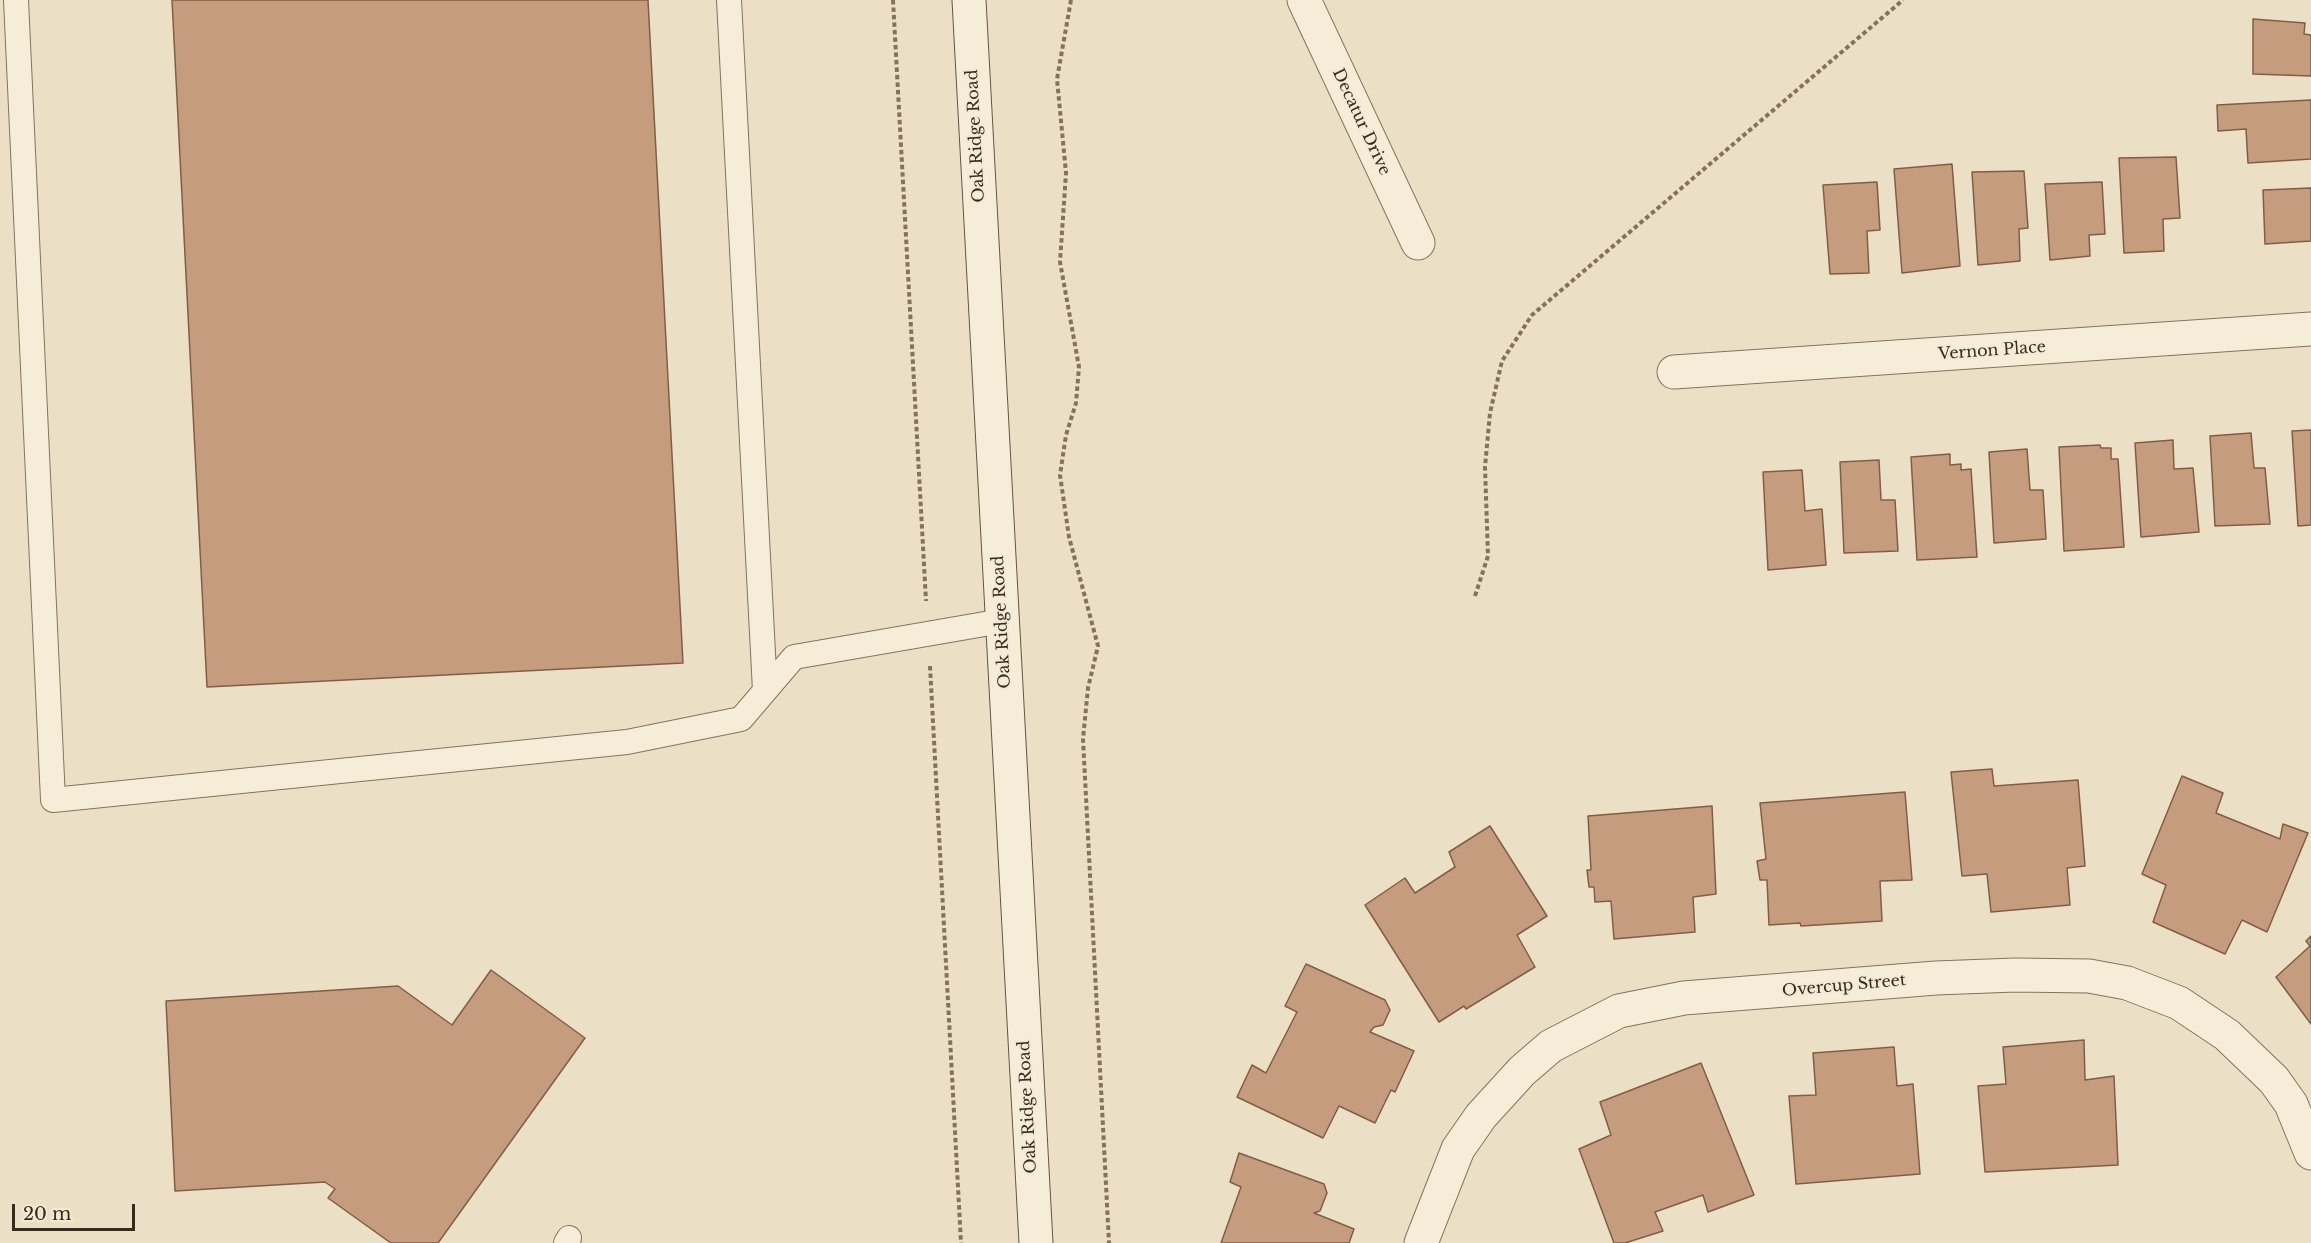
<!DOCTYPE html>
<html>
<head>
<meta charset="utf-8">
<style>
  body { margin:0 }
  #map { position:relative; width:2311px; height:1243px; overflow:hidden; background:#ebe0c6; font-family:"Libre Baskerville",serif }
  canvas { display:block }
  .scale { position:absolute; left:12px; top:1204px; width:123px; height:27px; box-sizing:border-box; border:3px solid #362b20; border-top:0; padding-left:8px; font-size:18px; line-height:21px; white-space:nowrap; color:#362b20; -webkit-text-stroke:4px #f3ead5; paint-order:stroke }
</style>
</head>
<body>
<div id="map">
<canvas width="2311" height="1243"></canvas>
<div class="scale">20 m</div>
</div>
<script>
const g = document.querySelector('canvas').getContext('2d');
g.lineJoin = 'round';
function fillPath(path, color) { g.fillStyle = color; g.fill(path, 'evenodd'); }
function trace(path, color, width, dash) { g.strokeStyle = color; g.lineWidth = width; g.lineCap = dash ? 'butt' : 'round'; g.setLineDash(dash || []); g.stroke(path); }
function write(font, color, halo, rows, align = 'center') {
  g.font = font + ' "Libre Baskerville",serif'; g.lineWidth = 4.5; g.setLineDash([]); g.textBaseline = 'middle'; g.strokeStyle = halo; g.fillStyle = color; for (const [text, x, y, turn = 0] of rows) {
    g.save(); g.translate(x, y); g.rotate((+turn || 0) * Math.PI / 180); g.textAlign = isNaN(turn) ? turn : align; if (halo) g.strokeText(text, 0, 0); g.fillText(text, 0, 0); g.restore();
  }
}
const building = new Path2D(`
  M172 0H648L683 663 207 687Z
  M2253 19 2305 23 2304 34 2311 35V76L2253 74Z
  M2311 100V159L2248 163 2246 129 2218 131 2217 105Z
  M2176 157 2180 218 2163 219 2164 251 2124 253 2119 158Z
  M1952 164 1960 266 1902 273 1894 169Z
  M2024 171 2028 228 2019 229 2020 261 1978 265 1972 172Z
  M1877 182 1880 230 1867 231 1869 273 1830 274 1823 185Z
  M2102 182 2105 234 2089 235 2090 256 2050 260 2045 184Z
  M2311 188V241L2265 244 2263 190Z
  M2311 430V525L2298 526 2292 431Z
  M2251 433 2254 468H2265L2270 524 2215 526 2210 436Z
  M2173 440 2174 469 2193 468 2199 532 2141 537 2135 443Z
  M2100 445 2101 448H2111V459H2118L2124 547 2064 551 2059 447Z
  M2027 449 2030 490H2043L2046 539 1994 543 1989 452Z
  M1950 454V465L1961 464V470L1971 469 1977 557 1917 560 1911 457Z
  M1879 460 1881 500H1895L1898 551 1844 553 1840 462Z
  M1802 470 1805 511 1822 509 1826 565 1768 570 1763 472Z
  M1992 769 1994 786 2078 780 2085 866 2067 868 2070 905 1991 912 1987 874 1962 876 1951 772Z
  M2182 776 2223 793 2216 813 2280 839 2283 824 2308 833 2267 932 2242 920 2225 954 2153 922 2166 885 2142 874Z
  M1905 792 1912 880 1880 881 1882 921 1801 926 1800 923 1769 925 1767 880H1760L1757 861 1766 859 1760 803Z
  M1712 806 1716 894 1693 897 1695 932 1614 939 1611 901 1595 902 1594 887H1589L1587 870H1591L1588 816Z
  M1490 826 1547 916 1517 935 1535 967 1466 1009 1464 1006 1439 1022 1365 905 1405 878 1415 893 1455 867 1449 852Z
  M2311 936V1024L2276 977 2310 946 2306 941Z
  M1306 964 1385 1000 1390 1010 1383 1025 1374 1027 1370 1032 1414 1051 1395 1092 1391 1090 1375 1123 1339 1106 1323 1138 1237 1097 1252 1065 1266 1073 1297 1012 1285 1006Z
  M491 970 585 1038 438 1243H391L328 1198 335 1189 325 1182 175 1191 166 1001 398 986 452 1025Z
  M2084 1040 2085 1080 2114 1076 2118 1165 1985 1172 1978 1086 2006 1084 2003 1047Z
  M1894 1047 1897 1086 1913 1084 1920 1174 1796 1184 1789 1096 1816 1095 1813 1053Z
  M1701 1063 1754 1195 1708 1212 1703 1195 1655 1212 1663 1231 1625 1243H1614L1579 1149 1611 1135 1600 1102Z
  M1239 1153 1324 1184 1327 1193 1320 1211 1314 1213 1354 1229 1349 1243H1221L1241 1187 1230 1182Z`);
fillPath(building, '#c69c7f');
trace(building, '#825d45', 1.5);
const lane = new Path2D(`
  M16 0 53 800 627 742 741 719 794 657 1002 621
  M729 0 765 691
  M566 1243 569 1238`);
const street = new Path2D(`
  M1304 0 1418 243
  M1674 372 2311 329
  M1421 1243 1458 1149 1481 1116 1522 1071 1551 1046 1619 1011 1684 998 1936 978 2015 975 2089 976 2127 983 2179 1003 2227 1035 2274 1080 2291 1104 2311 1153`);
const secondary = new Path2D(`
  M969 0 1036 1243`);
trace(lane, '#85725d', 26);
trace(street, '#85725d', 35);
trace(secondary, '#675340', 35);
trace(new Path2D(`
  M893 0 926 601
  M1071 0 1057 79 1066 173 1060 262 1079 367 1076 403 1066 435 1060 475 1069 537 1098 646 1088 688 1083 739 1109 1243
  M1475 596 1488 556 1485 467 1490 413 1502 361 1532 315 1903 0
  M930 666 961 1243`), '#85725d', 4, [4.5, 3]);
trace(lane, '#f6edd9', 24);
trace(street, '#f6edd9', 33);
trace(secondary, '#f6edd9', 33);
write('16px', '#362b20', '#f3ead5', [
  ["Decatur Drive",1361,122,65],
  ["Oak Ridge Road",976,136,-93],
  ["Vernon Place",1992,351,-4],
  ["Oak Ridge Road",1002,622,-93],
  ["Overcup Street",1844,986,-5],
  ["Oak Ridge Road",1028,1107,-93]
]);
</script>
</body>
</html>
